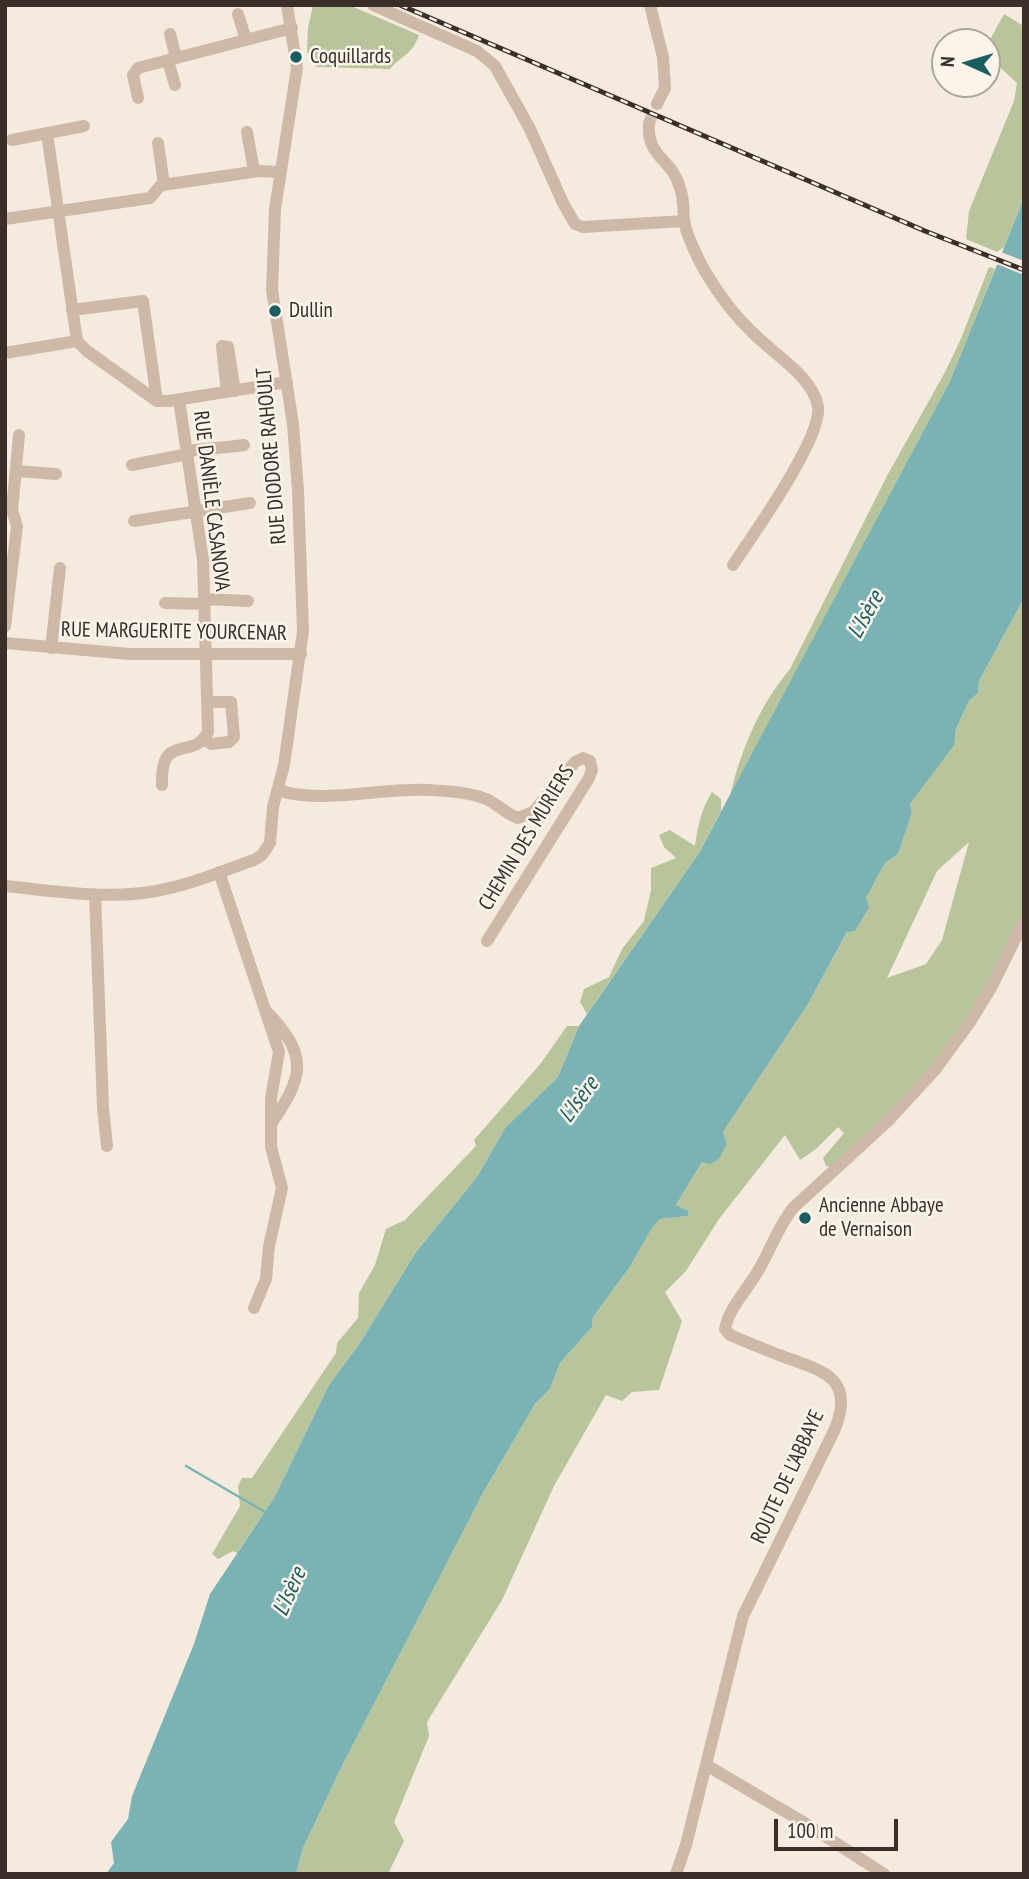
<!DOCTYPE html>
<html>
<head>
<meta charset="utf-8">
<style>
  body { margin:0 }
  #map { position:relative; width:1029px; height:1879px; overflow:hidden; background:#f5eade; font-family:"PT Sans Narrow",sans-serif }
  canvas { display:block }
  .frame { position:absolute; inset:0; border:7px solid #3b2e29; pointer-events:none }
  .north { position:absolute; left:931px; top:28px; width:70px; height:70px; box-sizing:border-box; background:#fbf4eb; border:2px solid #aea59d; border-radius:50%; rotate:274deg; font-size:19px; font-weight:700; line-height:28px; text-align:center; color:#3b2e29 }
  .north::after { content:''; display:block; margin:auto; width:24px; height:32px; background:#1b5d60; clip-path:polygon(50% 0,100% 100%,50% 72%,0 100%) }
  .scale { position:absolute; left:774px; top:1819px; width:124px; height:32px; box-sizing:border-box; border:4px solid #3b2e29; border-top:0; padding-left:9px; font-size:21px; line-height:24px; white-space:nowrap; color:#3b2e29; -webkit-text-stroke:5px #fbf4eb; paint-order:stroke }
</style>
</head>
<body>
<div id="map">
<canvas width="1029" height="1879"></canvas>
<div class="frame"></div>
<div class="north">N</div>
<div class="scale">100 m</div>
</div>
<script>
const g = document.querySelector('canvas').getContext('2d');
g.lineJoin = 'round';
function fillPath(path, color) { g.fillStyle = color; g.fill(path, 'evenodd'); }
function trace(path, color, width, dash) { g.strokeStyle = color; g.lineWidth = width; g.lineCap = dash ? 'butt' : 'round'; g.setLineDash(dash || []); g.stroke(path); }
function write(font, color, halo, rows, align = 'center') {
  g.font = font + ' "PT Sans Narrow",sans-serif'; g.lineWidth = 5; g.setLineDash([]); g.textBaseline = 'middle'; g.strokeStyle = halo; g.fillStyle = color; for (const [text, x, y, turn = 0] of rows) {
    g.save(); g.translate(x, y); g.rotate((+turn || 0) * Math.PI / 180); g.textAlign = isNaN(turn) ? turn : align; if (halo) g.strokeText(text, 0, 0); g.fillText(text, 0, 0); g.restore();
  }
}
fillPath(new Path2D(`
  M313 5H349L419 35C412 55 403 54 390 69L316 67 307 52 308 28Z
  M1024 12V198L1004 247 997 252 966 239 969 211 1014 101 1017 83 987 55V45L1004 14 1022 25Z
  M989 267 995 269 950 381 730 796C741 750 759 706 790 669L888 474 944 374 960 341Z
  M1024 598V914L990 979 935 1067 835 1169 826 1166 823 1158 844 1133 838 1127 816 1149 800 1160 785 1135 719 1219 686 1271 665 1292 682 1321 659 1390 632 1392 622 1401 606 1395 554 1486 502 1600 427 1722 429 1736 394 1822 404 1841 388 1874H296L303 1848 343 1764 484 1491 535 1404 550 1389 560 1363 592 1327 593 1317 629 1268 652 1228 660 1219 688 1216 689 1211 676 1205 702 1162 727 1143 723 1132 808 1004 885 863 898 854 912 813 910 804 953 745 956 729 969 701 978 693 979 681ZM969 842 942 940 926 964 887 978 937 871Z
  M712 792 721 799V811L699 853 587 1014 580 1002 584 989 609 977 622 949 644 921 651 890V868L676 858 664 847 659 835 670 830 695 846C698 826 701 809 712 792Z
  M567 1026H579L558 1077 505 1128 477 1177 416 1252 360 1343 329 1385 274 1498 237 1553 233 1551 218 1559 212 1554 240 1506 238 1486 242 1478H252L336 1353 337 1343 358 1318 359 1293 375 1265 386 1229 405 1220 476 1146 474 1140 541 1063Z`), '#b8c59c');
fillPath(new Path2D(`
  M1024 198V598L979 681 978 693 969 701 956 729 954 745 910 804 912 813 898 854 885 863 866 898 869 907 855 931 847 932 808 1004 723 1132 727 1143 719 1159 710 1164 702 1162 676 1205 689 1211 688 1216 660 1219 652 1228 629 1268 593 1317 592 1327 560 1363 550 1389 535 1404 484 1491 343 1764 303 1848 296 1874H106L114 1863 111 1842 128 1819 132 1796 194 1644 210 1594 274 1498 329 1385 360 1343 416 1252 477 1177 505 1128 558 1077 579 1026 699 853 950 381Z`), '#7bb3b4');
fillPath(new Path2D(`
  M998 251 1024 261V275L994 263Z`), '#f5eade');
trace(new Path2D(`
  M186 1466 265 1512`), '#7bb3b4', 2.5);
trace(new Path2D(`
  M649 123 657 104`), '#d0c4ba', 12, [12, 6]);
trace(new Path2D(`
  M373 5 477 51 495 66 530 129 563 203 575 224 583 227 684 221
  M650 5 663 57 665 88 657 104
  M238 14 246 40
  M170 34 176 58
  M168 61 175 85
  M138 98 133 75 138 68 292 28
  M649 123C646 158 673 159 680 188 684 198 683 208 684 219 685 233 699 261 706 273 718 293 735 316 752 332 772 353 814 377 818 407 822 439 752 536 733 565
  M247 132 254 171
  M47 133 77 341
  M12 140 84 126
  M158 143 164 185
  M5 219 150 198 160 186 169 184 259 171 280 172
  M72 310 143 301 157 401
  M77 341 87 351 157 401H169L287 382
  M5 353 77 341
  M227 392 222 346 228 347 235 391
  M188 451C207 448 224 448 244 445
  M132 465 188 454
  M16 471 56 474
  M134 521 250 503
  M205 599 248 601
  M165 603 205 604
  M5 626 17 526 12 510 19 435
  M5 643 130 654H301
  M51 648 60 568
  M205 739 211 744 229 742 234 737 231 702H207
  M162 785C160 731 193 762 208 732L203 560 179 400
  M278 790C321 805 382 787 428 790 446 791 469 792 486 799 498 804 507 815 518 818L533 812 575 762 583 758 590 761 592 770 589 778 487 941
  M219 872 279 1052 271 1098V1147L282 1188 269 1246 266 1279 254 1308
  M5 886C54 891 107 900 156 891 190 885 222 871 254 860L262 855 270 843 273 807 284 765 303 631 298 491 293 424 272 290 275 209 297 68 287 5
  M95 894 103 1108 107 1146
  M267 1012C310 1057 303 1077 271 1124
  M706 1765 803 1822 884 1874
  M676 1874 686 1845 743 1616 835 1429C854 1380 827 1372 787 1358 768 1351 749 1343 730 1335L725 1329C729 1308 747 1290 758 1271 770 1251 778 1227 793 1208L889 1120 935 1070 970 1022 992 986 1024 921`), '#ceb9a9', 12);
const rail = new Path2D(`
  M400 5 925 231 1024 270`);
trace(rail, '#3b2e29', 5);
trace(rail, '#fbf4eb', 2.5, [8]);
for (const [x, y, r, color] of [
  [296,57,7,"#1b5d60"],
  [275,311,7,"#1b5d60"],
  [805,1218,7,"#1b5d60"]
]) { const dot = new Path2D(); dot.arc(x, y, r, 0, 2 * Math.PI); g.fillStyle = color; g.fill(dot); trace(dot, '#fbf4eb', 2.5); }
write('21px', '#3b2e29', '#fbf4eb', [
  ["Coquillards",310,57],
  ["Dullin",289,311],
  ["Ancienne Abbaye",819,1206],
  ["de Vernaison",819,1230]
], 'left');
write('21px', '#3b2e29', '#fbf4eb', [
  ["RUE DIODORE RAHOULT",272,456,-95],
  ["RUE DANIÈLE CASANOVA",211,501,83],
  ["RUE MARGUERITE YOURCENAR",174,632,1],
  ["CHEMIN DES MURIERS",527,838,-59],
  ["ROUTE DE L'ABBAYE",788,1477,-65]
]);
write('italic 23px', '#1b5d60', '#fbf4eb', [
  ["L'Isère",866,615,-61],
  ["L'Isère",579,1100,-54],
  ["L'Isère",290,1592,-66]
]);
</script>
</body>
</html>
